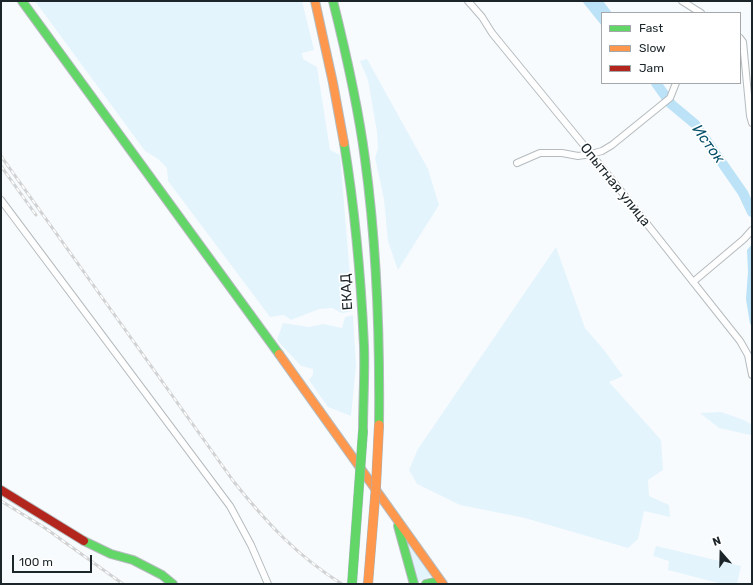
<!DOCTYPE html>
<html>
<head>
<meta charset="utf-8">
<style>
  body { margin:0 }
  #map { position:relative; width:753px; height:585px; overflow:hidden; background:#f8fbfd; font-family:Rubik,sans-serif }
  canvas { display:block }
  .frame { position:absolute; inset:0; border:2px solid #1c262a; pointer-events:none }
  .legend { position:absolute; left:601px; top:12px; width:140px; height:72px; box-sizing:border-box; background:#fff; border:1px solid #a4a8aa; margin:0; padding:5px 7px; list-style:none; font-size:12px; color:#1c262a }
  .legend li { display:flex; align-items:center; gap:8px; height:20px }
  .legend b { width:20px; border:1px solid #a4a8aa }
  .north { position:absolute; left:701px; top:533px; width:40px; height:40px; -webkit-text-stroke:3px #fff; paint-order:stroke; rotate:340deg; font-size:11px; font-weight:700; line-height:16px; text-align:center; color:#1c262a }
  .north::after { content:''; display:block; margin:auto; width:14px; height:18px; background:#1c262a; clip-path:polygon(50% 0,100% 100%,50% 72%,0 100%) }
  .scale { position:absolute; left:12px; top:555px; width:80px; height:18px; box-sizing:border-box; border:2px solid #1c262a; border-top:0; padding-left:5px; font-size:12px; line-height:14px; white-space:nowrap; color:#1c262a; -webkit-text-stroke:3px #fff; paint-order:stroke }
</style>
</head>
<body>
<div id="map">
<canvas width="753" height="585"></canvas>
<div class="frame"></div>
<ul class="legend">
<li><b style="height:5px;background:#63d668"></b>Fast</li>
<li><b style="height:5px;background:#ff974d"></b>Slow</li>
<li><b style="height:5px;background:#b3261e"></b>Jam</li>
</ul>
<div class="north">N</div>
<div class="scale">100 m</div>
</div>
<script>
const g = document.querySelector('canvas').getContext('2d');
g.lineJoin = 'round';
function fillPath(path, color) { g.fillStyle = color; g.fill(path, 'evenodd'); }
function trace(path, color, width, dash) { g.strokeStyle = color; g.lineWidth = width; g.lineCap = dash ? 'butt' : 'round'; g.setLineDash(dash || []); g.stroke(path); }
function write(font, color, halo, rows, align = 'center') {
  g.font = font + ' Rubik,sans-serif'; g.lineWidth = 3.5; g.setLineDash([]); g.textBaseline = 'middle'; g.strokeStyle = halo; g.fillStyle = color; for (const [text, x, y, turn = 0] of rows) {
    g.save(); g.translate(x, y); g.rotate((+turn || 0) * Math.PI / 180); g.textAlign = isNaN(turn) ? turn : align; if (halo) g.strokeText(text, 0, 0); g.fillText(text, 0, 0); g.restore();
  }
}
fillPath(new Path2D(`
  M35 1H302L314 50 302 53 303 59 317 67 330 150 340 155 353 311 342 313 332 308 319 309 291 320 284 315 270 317 168 181 167 168 158 159 145 151Z
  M367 59 428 169 439 205 398 270 388 241 384 199 375 158 378 149 377 132 368 80 360 61Z
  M556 247 585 328 604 350 623 376 609 382 661 440 663 470 648 480 649 496 669 505 670 517 644 511 638 539 628 548 525 518 460 505 417 484 409 470 418 449Z
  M353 315 356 366 351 416 328 407 309 380 313 375V369L301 366 277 340 283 323 309 327 323 324 342 328 345 317Z
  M721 412 744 420 752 425V433L750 435 719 428 700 413Z
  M406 538 432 576 423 579 417 583Z
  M656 546 741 566 737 584H722L668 570 669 561 653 556Z`), '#e3f4fd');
fillPath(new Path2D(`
  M582 1H603L612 13H602V26Z
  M752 244V325L750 324 746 299 748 272 747 250Z`), '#bbe2f6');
trace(new Path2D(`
  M656 83 671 104 695 124 743 193 752 212`), '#bbe2f6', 10);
const street = new Path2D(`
  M468 1 482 17 492 33 609 176 740 341 748 355 752 375
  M682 1 701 13
  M740 38 743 42 750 116 752 123
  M517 163 540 153H562L578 156 591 154 602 151 612 145 665 102 670 98 676 83
  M1 200 230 506 251 545 268 584
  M693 282 744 239 752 230`);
const fast = new Path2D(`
  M22 1 279 354
  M333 1C346 53 358 105 365 159 377 247 380 336 379 425
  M344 143C355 210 361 278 364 346 365 374 363 403 363 431
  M398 526 414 584
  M84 541 111 554 133 560 162 575 173 584
  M426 584 435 582 439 584`);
const slow = new Path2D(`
  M315 1 333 83 344 143
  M279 354 443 584`);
const jam = new Path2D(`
  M1 490 84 541`);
trace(street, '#b5bbbe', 8);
trace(fast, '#b5bbbe', 10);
trace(slow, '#b5bbbe', 10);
trace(jam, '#b5bbbe', 10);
trace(street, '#fefeff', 6);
trace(fast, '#63d668', 8);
trace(slow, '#ff974d', 8);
trace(jam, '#b3261e', 8);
const rail = new Path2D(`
  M1 156 234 482C266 522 297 556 342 584
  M1 166 36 215
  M1 501 45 528 123 584`);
trace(rail, '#d1d2d3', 3);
trace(rail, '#fff', 1.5, [4.5]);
const fastBridge = new Path2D(`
  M352 584 363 431`);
const slowBridge = new Path2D(`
  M368 584 376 486 379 425`);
trace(fastBridge, '#a1b3bb', 10, []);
trace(slowBridge, '#a1b3bb', 10, []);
trace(fastBridge, '#63d668', 9);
trace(slowBridge, '#ff974d', 9);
write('14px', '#1c262a', '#fff', [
  ["Опытная улица",615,185,51],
  ["ЕКАД",347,292,-94]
]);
write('italic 15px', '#044f69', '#fff', [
  ["Исток",708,144,54]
]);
</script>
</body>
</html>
